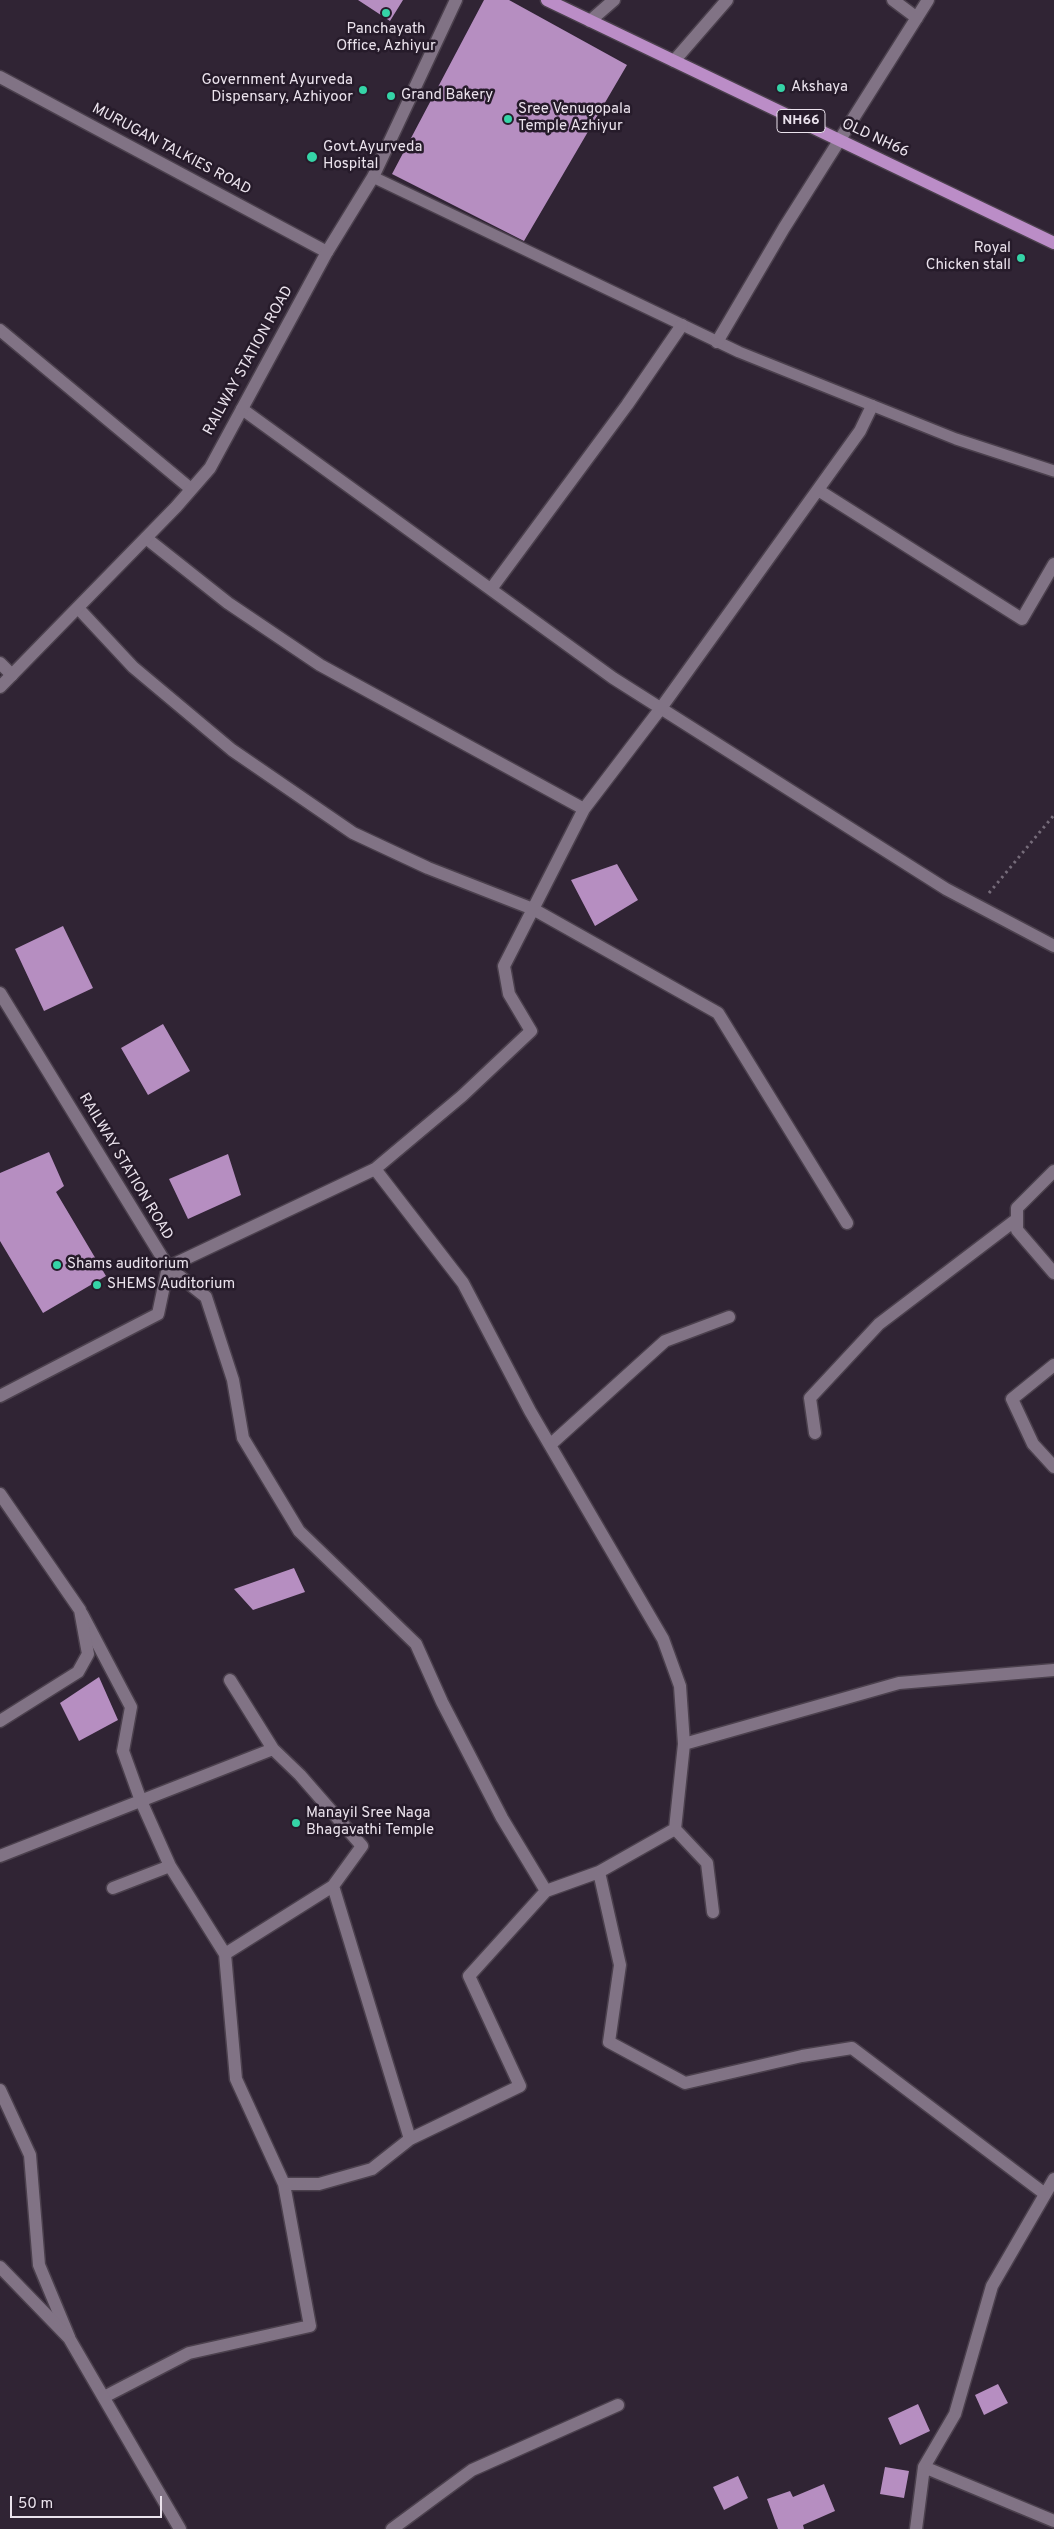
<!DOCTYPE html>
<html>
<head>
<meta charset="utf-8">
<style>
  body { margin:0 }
  #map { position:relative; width:1054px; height:2529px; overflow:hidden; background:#302434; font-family:Overpass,sans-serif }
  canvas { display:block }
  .scale { position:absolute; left:10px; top:2496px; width:152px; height:22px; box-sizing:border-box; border:2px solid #ebe3ed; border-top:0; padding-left:6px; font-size:15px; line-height:18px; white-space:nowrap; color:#ebe3ed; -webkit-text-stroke:4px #261b2a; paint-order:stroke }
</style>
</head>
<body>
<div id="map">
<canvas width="1054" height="2529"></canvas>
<div class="scale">50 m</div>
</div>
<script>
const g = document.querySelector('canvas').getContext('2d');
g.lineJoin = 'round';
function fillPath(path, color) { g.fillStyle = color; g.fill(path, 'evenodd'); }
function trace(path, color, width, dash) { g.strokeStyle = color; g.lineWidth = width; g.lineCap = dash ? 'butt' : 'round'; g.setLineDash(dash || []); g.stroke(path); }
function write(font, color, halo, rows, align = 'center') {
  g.font = font + ' Overpass,sans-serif'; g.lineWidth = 5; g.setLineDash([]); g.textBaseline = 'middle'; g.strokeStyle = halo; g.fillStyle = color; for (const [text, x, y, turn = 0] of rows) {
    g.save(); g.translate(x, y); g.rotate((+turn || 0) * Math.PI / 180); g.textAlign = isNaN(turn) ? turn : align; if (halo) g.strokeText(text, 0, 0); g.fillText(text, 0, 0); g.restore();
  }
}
fillPath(new Path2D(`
  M358 0H403L390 21Z
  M484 0H509L627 65 524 241 392 174Z
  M617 864 638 900 595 926 571 880Z
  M63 926 93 988 44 1011 15 949Z
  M163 1024 190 1071 148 1095 121 1048Z
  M49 1152 64 1186 56 1192 106 1276 43 1313 0 1241V1173Z
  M228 1154 241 1195 188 1219 169 1179Z
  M294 1568 305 1592 253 1610 234 1589Z
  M99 1677 118 1720 79 1741 60 1703Z
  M998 2384 1008 2403 984 2415 975 2395Z
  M918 2404 930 2431 900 2445 888 2418Z
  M885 2467 909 2471 904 2498 880 2494Z
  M738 2476 748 2498 724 2510 713 2487Z
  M824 2484 835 2511 803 2525 804 2529H778L767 2499 790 2491 793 2497Z`), '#b68ec1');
const service = new Path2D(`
  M373 177 739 352 956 439 1054 471`);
const minor = new Path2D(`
  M893 0 917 18
  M590 21 614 0
  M674 61 727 0
  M0 77 327 252
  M0 330 191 489
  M717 342 784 228 928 0
  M872 406 860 431 661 708 584 809 504 966 509 994 531 1031 462 1096 375 1169 168 1267 206 1297 233 1380 243 1438 299 1531 416 1644 442 1702 502 1818 546 1891 599 1872 675 1829 684 1744 899 1683 1054 1670
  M242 409 613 678 946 889 1054 946
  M818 490 1022 619 1054 564
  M146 538 228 603 320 665 584 809
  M491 589 627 405 682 325
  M78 608 133 667 232 750 353 833 428 868 533 909 718 1013 847 1223
  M0 663 12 675
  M375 1169 463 1283 530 1411 663 1639 680 1686 684 1744
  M1054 1171 1017 1208V1230L1054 1273
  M1054 1365 1012 1399 1033 1444 1054 1467
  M815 1433 810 1398 879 1324 1017 1219
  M550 1445 665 1341 729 1317
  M82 1614 131 1707 123 1751 141 1801 170 1866 113 1888
  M675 1829 707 1863 713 1912
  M0 1856 273 1749
  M170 1866 225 1954 333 1886 362 1846 300 1775 273 1749 230 1680
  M599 1872 620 1965 609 2042 685 2083 802 2056 852 2048 1045 2194
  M333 1886 410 2139
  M0 2090 30 2155 39 2265 69 2337
  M284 2184H319L372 2169 410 2139 520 2086 469 1976 546 1891
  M104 2397 189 2353 310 2326 284 2184 236 2079 225 1954
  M924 2467 1054 2521
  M392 2529 472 2470 618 2405
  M916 2529 924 2467 955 2414 992 2286 1054 2179`);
const tertiary = new Path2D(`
  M0 687 176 507 210 468 327 252 373 177 456 0
  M0 993 168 1267 158 1314 0 1396
  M0 1494 80 1610 88 1654 78 1672 0 1721
  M0 2267 69 2338 180 2529`);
const primary = new Path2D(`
  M547 0 1054 243`);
trace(service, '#4b404d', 14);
trace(minor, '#4b404d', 15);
trace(tertiary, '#4b404d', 15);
trace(primary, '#4b404d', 15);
trace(new Path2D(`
  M989 893 1054 815`), '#766c7a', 3, [2.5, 4]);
trace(service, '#817385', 11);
trace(minor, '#817385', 12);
trace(tertiary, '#817385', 12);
trace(primary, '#bb8dc7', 12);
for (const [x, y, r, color] of [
  [386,13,5,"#35d4a7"],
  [781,88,5,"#35d4a7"],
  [363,90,5,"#35d4a7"],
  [391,96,5,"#35d4a7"],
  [508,119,5,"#35d4a7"],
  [312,157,6,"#35d4a7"],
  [1021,258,5,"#35d4a7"],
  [57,1265,5,"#35d4a7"],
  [97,1285,5,"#35d4a7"],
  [296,1823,5,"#35d4a7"]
]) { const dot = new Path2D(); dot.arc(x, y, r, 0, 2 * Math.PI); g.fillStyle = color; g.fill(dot); trace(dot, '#261b2a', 2); }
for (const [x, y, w] of [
  [801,121,48]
]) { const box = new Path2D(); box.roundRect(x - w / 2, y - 11.5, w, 23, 4); g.fillStyle = '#261b2a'; g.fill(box); trace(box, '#ebe3ed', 1); }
write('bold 14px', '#ebe3ed', null, [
  ["NH66",801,121]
]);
write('15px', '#ebe3ed', '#261b2a', [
  ["Panchayath",386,30,"center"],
  ["Office, Azhiyur",386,47,"center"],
  ["Government Ayurveda",353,81,"right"],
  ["Dispensary, Azhiyoor",353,98,"right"],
  ["Akshaya",791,88],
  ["Grand Bakery",401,96],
  ["Sree Venugopala",518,110],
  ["Temple Azhiyur",518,127],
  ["Govt.Ayurveda",323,148],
  ["Hospital",323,165],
  ["Royal",1011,249,"right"],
  ["Chicken stall",1011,266,"right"],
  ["Shams auditorium",67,1265],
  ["SHEMS Auditorium",107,1285],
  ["Manayil Sree Naga",306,1814],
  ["Bhagavathi Temple",306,1831]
], 'left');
write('15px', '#ebe3ed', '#261b2a', [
  ["OLD NH66",875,139,25],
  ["MURUGAN TALKIES ROAD",171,150,28],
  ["RAILWAY STATION ROAD",249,361,-61],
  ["RAILWAY STATION ROAD",125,1167,59]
]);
</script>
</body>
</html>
